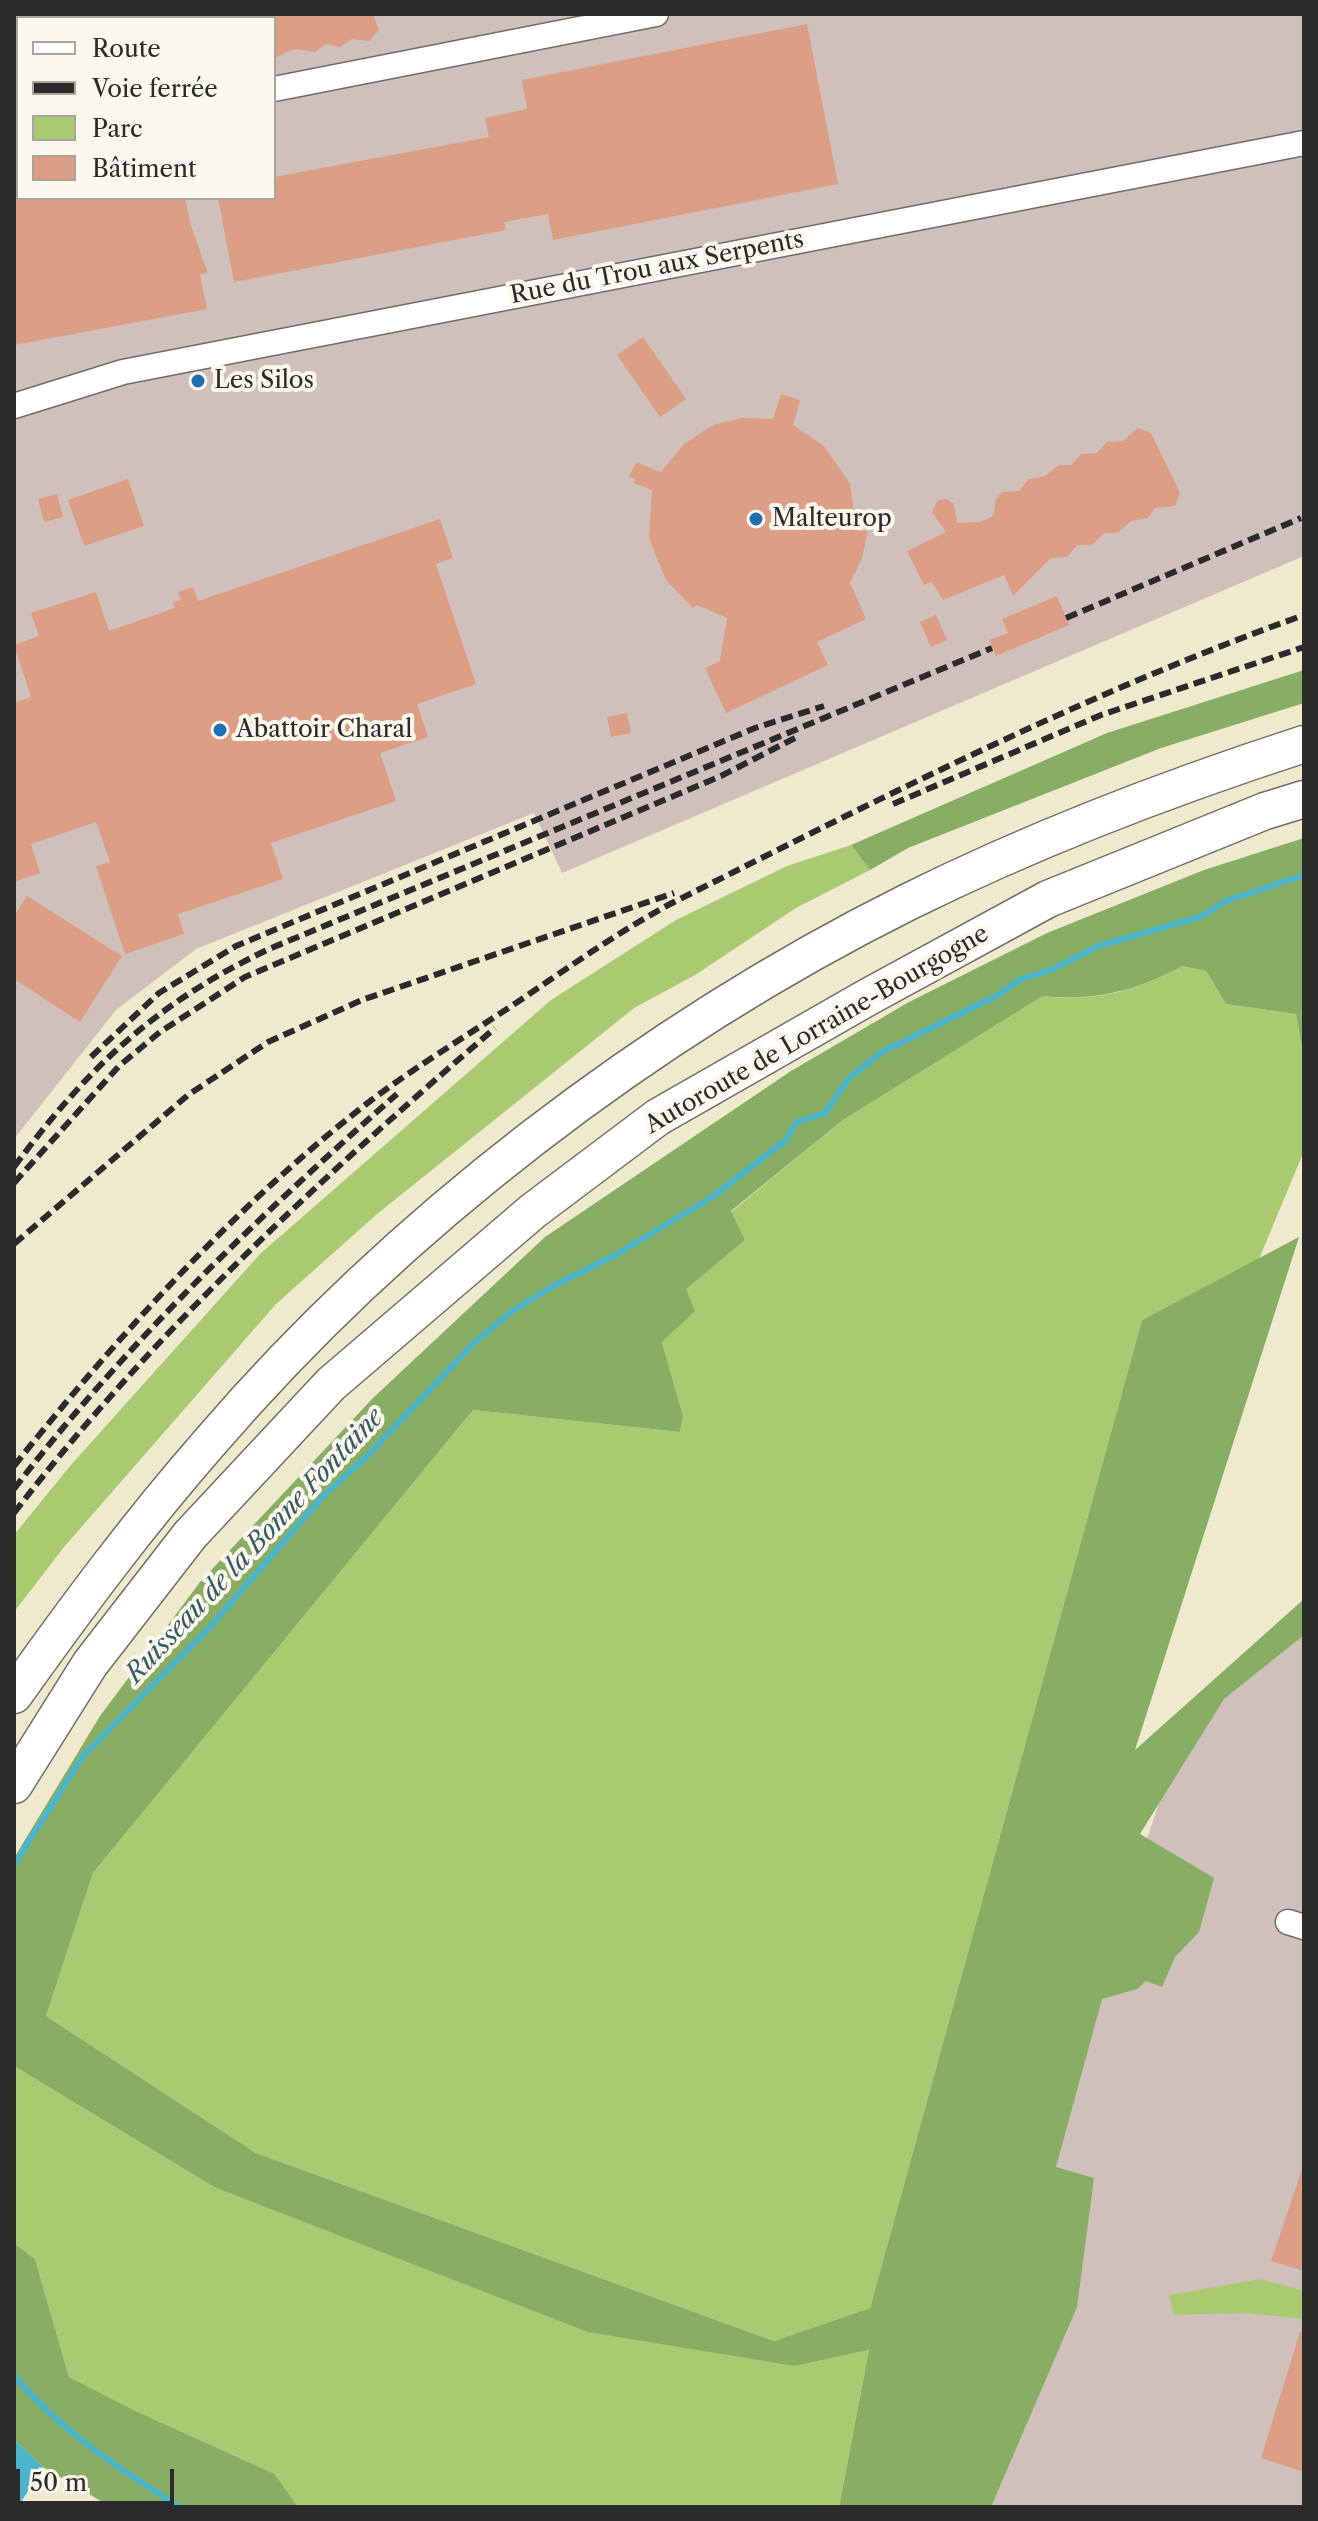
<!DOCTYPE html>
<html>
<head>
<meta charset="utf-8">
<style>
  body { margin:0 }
  #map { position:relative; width:1318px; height:2521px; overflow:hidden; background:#efe9ce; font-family:"Libre Caslon Text",serif }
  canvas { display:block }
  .frame { position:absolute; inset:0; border:16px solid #2b2b2b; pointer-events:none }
  .legend { position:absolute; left:16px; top:16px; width:260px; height:184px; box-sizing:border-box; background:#fbf7ec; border:2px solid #a8a59f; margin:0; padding:10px 14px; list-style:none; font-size:24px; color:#2b2b2b }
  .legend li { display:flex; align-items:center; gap:16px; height:40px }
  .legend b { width:40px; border:2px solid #a8a59f }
  .scale { position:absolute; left:16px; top:2469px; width:158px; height:36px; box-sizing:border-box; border:4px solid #2b2b2b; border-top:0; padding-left:10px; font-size:24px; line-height:28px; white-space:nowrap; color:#2b2b2b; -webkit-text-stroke:6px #fbf7ec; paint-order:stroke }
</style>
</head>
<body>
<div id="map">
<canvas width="1318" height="2521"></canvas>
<div class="frame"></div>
<ul class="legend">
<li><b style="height:10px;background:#fff"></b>Route</li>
<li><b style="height:10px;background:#2b2b2b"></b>Voie ferrée</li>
<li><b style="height:22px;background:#aaca72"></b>Parc</li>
<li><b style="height:22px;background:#dc9e85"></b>Bâtiment</li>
</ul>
<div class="scale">50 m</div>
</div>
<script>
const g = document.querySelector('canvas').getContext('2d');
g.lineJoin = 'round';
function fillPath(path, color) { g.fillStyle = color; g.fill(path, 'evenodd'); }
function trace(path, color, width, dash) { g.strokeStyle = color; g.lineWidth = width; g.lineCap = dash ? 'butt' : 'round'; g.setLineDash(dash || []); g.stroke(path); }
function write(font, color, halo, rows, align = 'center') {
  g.font = font + ' "Libre Caslon Text",serif'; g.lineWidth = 8; g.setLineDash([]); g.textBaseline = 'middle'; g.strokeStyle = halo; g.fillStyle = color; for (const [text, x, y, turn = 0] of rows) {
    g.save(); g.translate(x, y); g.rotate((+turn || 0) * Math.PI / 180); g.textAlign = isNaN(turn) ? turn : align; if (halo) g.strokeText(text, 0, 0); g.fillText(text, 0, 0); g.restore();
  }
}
fillPath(new Path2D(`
  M14 14H1304V556L562 873 534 813 196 949 116 1010 14 1139ZM18 18H274V198H18Z
  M1304 1608V2507H977L1021 2381 1075 2052 1180 1741Z`), '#d0c0bc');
fillPath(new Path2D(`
  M851 845 870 870 796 908 695 975 634 1008 377 1214 276 1304 64 1547 14 1612V1535L70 1466 260 1254 551 1000 676 920 787 866Z
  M1182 966 1206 971 1226 1004 1296 1014 1304 1060V1151L1259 1259 1142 1320 870 2308 774 2341 256 2153 46 2016 93 1873 473 1410 680 1432 683 1416 662 1342 694 1311 685 1289 745 1240 731 1212 843 1120 1043 996C1091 1003 1140 990 1182 966Z
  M14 2066 214 2187 795 2366 869 2350 839 2507H298L275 2474 140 2413 69 2377 35 2259 14 2243Z
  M1261 2279 1304 2291V2319L1247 2313 1173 2315 1169 2295Z`), '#aaca72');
fillPath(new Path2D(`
  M1304 670V703L1161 748 908 848 870 870 851 845 1107 733Z
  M1304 838V1060L1296 1014 1226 1004 1206 971 1182 966C1140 990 1092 1002 1043 996L843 1120 731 1211 745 1240 686 1289 695 1311 662 1342 683 1416 680 1432 473 1410 93 1873 46 2016 256 2153 774 2341 870 2308 1142 1320 1299 1237 1135 1750 1304 1599V1635L1224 1699 1140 1834 1214 1878 1199 1932 1175 1957 1162 1987 1146 1981 1137 1989 1102 1999 1056 2167 1094 2178 1077 2307 991 2507H839L869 2350 795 2366 588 2332 214 2187 14 2066V1858L100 1716 200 1582 373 1398 545 1237 791 1071 909 1002 1047 933 1204 870Z
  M14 2243 35 2259 69 2377 140 2413 275 2474 298 2507H111L43 2467 14 2439Z`), '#87ae64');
fillPath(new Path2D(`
  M14 2439 43 2467 18 2507H14Z`), '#4db5cb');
trace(new Path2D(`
  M14 1865 83 1756 211 1626 323 1496 365 1458 474 1343 511 1312 553 1286 617 1254 712 1197 786 1140 797 1122 825 1113 849 1078 882 1052 998 995 1019 980 1053 969 1098 946 1200 917 1226 901 1304 875
  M14 2376C61 2431 119 2469 180 2507`), '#4db5cb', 6);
fillPath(new Path2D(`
  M274 14H373L379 30 369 41 352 39 340 47 326 44 315 52 295 49 274 58Z
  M807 24 838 184 553 240 548 214 504 222 506 230 234 282 218 198H274V177L489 137 485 118 527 109 522 80Z
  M14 198H185L191 226 208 273 200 274 207 309 14 345Z
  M643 337 686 399 660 417 617 355Z
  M781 394 800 400 793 425 824 446 850 484 857 531H868L862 558 850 583 866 619 817 642 828 665 726 713 705 668 720 661 727 618 697 605 693 608 666 580 649 538 652 490 634 483 635 479 629 477 636 462 661 472 684 444 713 425 742 418 773 419Z
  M1138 428 1151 433 1180 493 1175 506 1155 508 1148 518 1131 521 1117 533H1104L1092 545H1077L1067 557 1051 558 1013 596 1004 575 943 600 932 582 924 585 907 551 946 532 932 512 938 500 947 499 954 504 957 523 981 522 993 516 996 499 1002 492 1019 491 1029 479 1045 476 1059 465H1071L1081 454 1097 453 1107 442 1123 441Z
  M128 479 144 526 84 546 68 500Z
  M57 494 63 517 44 522 38 499Z
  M440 519 453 558 436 564 476 684 417 704 428 737 380 753 396 801 271 843 283 879 178 914 184 934 125 954 96 866 110 862 96 822 31 844 40 873 14 882V703L31 697 14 645 39 636 31 613 96 592 109 631 175 608 173 602 181 600 178 592 193 587 198 601Z
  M1057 596 1069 625 996 656 989 640 1008 633 1002 619Z
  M936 615 947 640 931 647 920 622Z
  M627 713 631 733 611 737 607 717Z
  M27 896 122 956 80 1022 14 979V916Z
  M1301 2172H1304V2271L1271 2261Z
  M1300 2332 1304 2333V2472L1261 2458Z`), '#dc9e85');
const minor = new Path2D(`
  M274 89 656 14
  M14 140 18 139
  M14 406 123 372 1304 143
  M1288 1922 1304 1927`);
const highway = new Path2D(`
  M14 1695C76 1608 139 1523 210 1442 398 1223 649 1031 908 902 1035 839 1168 788 1304 744
  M14 1785 90 1664 190 1535 331 1384 533 1211 658 1117 868 997 1048 899 1265 811 1304 799`);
trace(minor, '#706e64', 27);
trace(highway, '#706e64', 39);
trace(minor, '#fff', 24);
trace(highway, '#fff', 36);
trace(new Path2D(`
  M1066 618 1301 518
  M893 804 1101 715 1304 647
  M91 1057 159 993 236 946 755 728 824 706
  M14 1167C88 1067 156 1003 269 949L992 648
  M14 1183 119 1066 160 1032 245 977 721 776 795 738
  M14 1244 188 1095 268 1042 362 1000 674 893
  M14 1466C118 1336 233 1208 365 1105 413 1068 465 1037 516 1003 568 968 619 931 674 902 881 798 1086 693 1304 615
  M14 1489C126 1343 259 1216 397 1094
  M14 1513C154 1331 321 1178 495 1028`), '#2b2b2b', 6, [12, 6]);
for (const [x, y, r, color] of [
  [198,381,8,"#1f6fb2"],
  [756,519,8,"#1f6fb2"],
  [220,730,8,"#1f6fb2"]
]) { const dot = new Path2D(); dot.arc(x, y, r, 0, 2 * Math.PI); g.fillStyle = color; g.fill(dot); trace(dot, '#fbf7ec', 3); }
write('24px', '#2b2b2b', '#fbf7ec', [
  ["Rue du Trou aux Serpents",657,268,-11],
  ["Autoroute de Lorraine-Bourgogne",817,1030,-30]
]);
write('24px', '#2b2b2b', '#fbf7ec', [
  ["Les Silos",214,381],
  ["Malteurop",772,519],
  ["Abattoir Charal",236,730]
], 'left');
write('italic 26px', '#375b63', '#fbf7ec', [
  ["Ruisseau de la Bonne Fontaine",255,1546,-47]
]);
</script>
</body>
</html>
